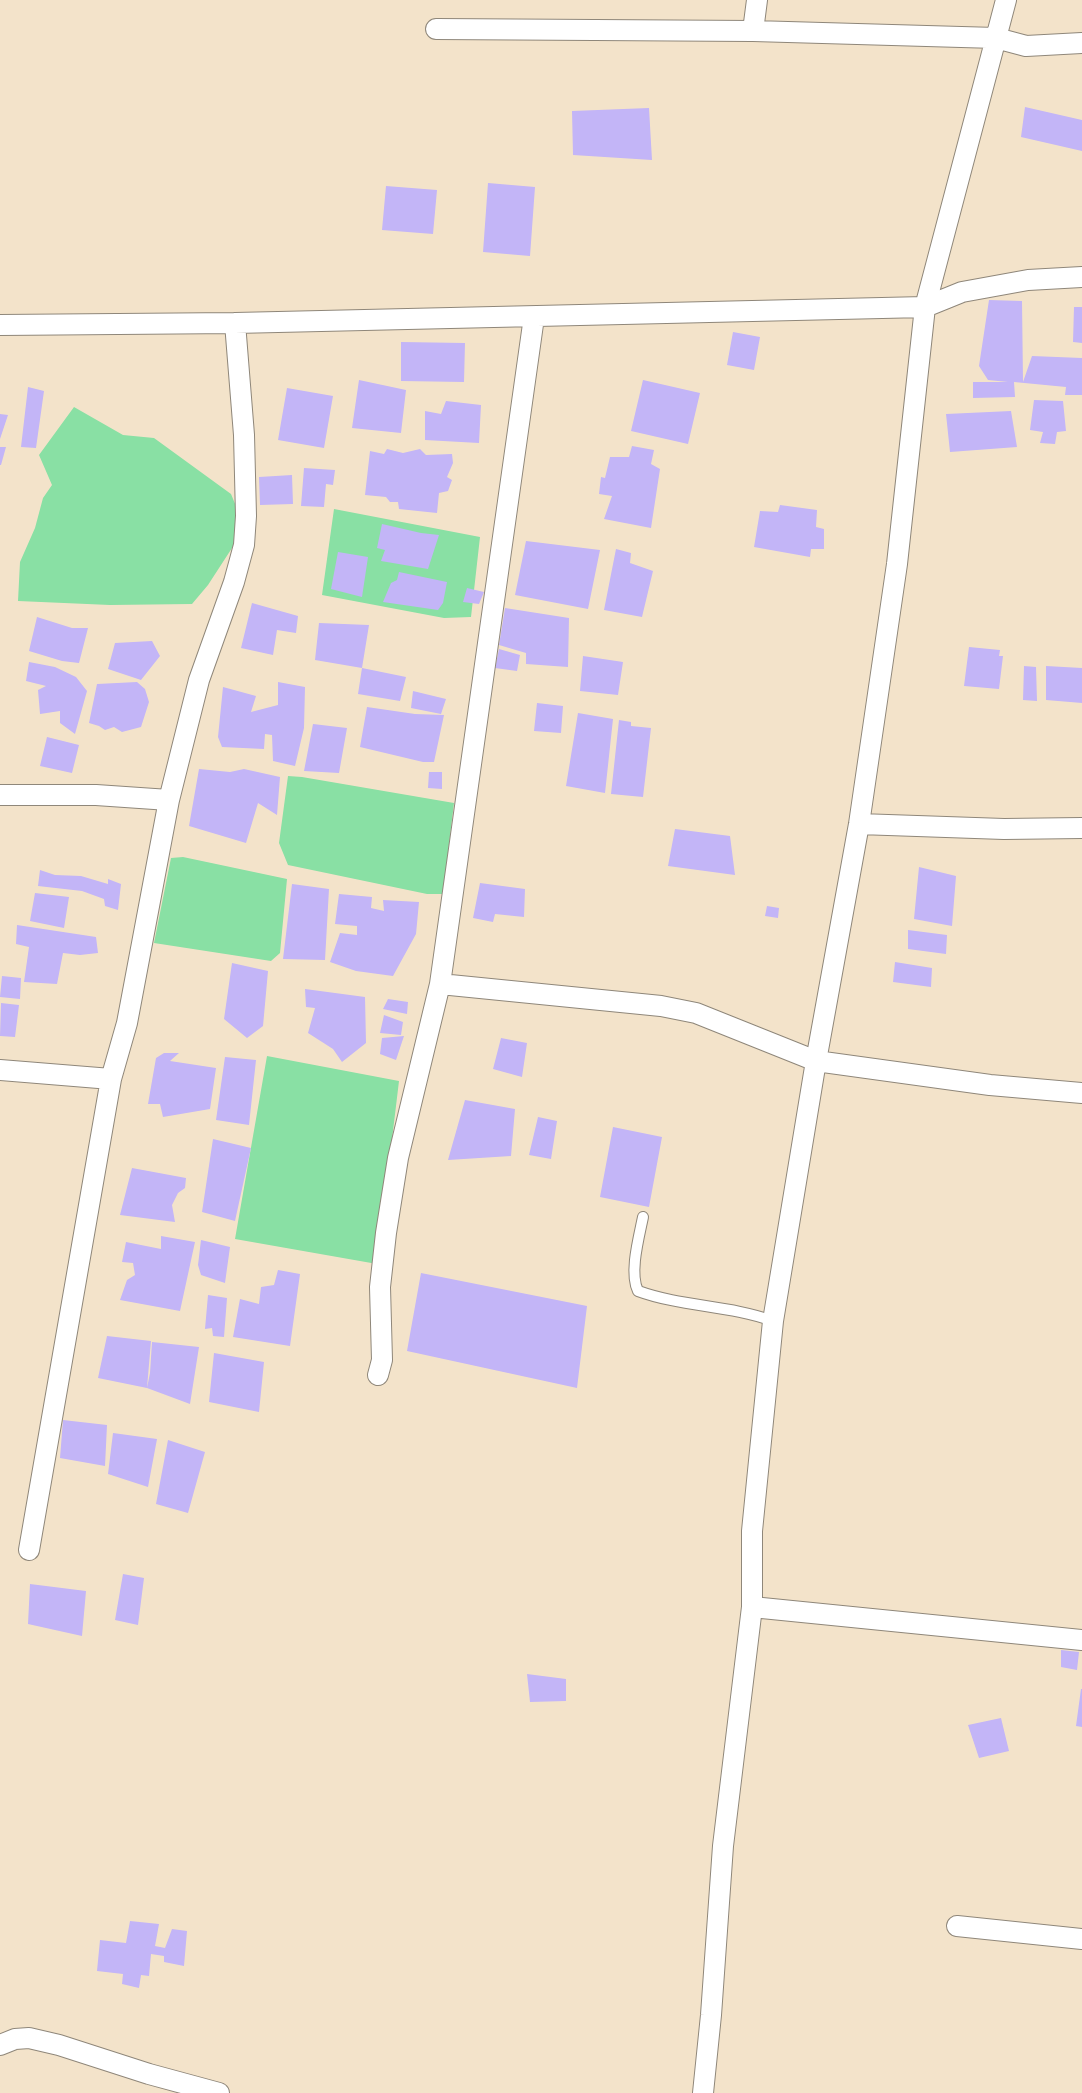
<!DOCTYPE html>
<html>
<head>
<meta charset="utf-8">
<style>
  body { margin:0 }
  canvas { display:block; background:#f3e3ca }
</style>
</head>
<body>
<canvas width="1082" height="2093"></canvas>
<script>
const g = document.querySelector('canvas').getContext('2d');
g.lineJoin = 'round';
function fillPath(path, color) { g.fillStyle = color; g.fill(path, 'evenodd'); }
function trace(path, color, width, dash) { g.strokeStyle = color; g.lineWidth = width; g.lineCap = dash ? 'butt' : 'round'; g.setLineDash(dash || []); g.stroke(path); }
fillPath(new Path2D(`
  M74 407 123 435 154 438 231 494 245 528 208 585 192 604 110 605 18 601 20 562 35 528 43 498 52 485 39 455Z
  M334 509 480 537 471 617 444 618 322 595Z
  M288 776 302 777 454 803 443 894H427L288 865 279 843Z
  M183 857 287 879 280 953 271 961 154 943 171 858Z
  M267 1056 399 1081 377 1264 235 1239Z`), '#89e0a4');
fillPath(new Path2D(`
  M1025 107 1082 120V151L1021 137Z
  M649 108 652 160 573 155 572 111Z
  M488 183 535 187 530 256 483 252Z
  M386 186 437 190 433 234 382 230Z
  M989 300 1022 301 1023 382 1032 356 1082 358V395H1065L1066 387 1014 382 1015 397 973 398V382H1008L988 380 979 366Z
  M1074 307H1082V343L1073 342Z
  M733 332 760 337 754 370 727 365Z
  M401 342 465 343 464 382 401 381Z
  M359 380 406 390 401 433 352 428Z
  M643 380 700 393 688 444 631 431Z
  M28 387 44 391 36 448 21 447Z
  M287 388 333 396 324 448 278 440Z
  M1034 400 1063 401 1066 431 1057 432 1055 444 1040 443 1043 432 1030 430Z
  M446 401 481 405 479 443 425 440V411L441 414Z
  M1011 411 1017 447 950 452 946 414Z
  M0 414 8 415 0 439Z
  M632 446 654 450 651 464 660 469 651 528 604 519 612 496 599 494 601 477 605 478 610 457H629Z
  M0 447H6L1 465H0Z
  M387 449 403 453 420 449 426 455 452 454 453 463 447 477 452 480 448 491 439 493 437 513 399 509 398 502H390L386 497 365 495 370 451 384 454Z
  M304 468 335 470 333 485 326 484 324 507 301 506Z
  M292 475 293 504 260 505 259 477Z
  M780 505 817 510 816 527 824 529V549H811L810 557 754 547 760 511 778 512Z
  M382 524 421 533 439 535 428 569 381 561 385 550 377 548Z
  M526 541 600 550 588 609 515 595Z
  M616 549 631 553 630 563 653 571 642 617 604 610Z
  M338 552 368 557 362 597 331 589Z
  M399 572 447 582 443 603 438 610 383 602 391 583 397 580Z
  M467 588 484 592 479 604 463 602Z
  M252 603 298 616 296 633 277 630 273 655 241 648Z
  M505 608 569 618 568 667 526 664V653L499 645Z
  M37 617 72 628H88L79 663 62 661 29 651Z
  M319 623 369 625 362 668 315 660Z
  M152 641 160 656 141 680 108 669 115 643Z
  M969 647 1000 650 999 656H1003L999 689 964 686Z
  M499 649 520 655 517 671 495 668Z
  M583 656 623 662 618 695 580 691Z
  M29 662 55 667 76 677 87 691 75 734 60 723V711L40 714 38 690 46 686 26 681Z
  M1024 666 1036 667 1037 701 1023 700Z
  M1046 666 1082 668V703L1046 700Z
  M362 668 406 677 400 701 358 694Z
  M137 682 145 689 149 702 141 727 122 732 114 727 105 730 99 726 89 723 97 684Z
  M278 682 305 687 304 728 295 766 273 761 272 735 265 734 264 749 222 747 218 737 223 687 256 696 251 712 278 705Z
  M413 691 446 699 441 714 411 708Z
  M537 703 563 706 561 733 534 731Z
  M367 707 415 714 444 715 434 762H423L360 747Z
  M578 713 613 719 605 793 566 786Z
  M619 720 631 722V726L651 728 643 797 611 794Z
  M313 724 347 728 339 773 304 771Z
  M47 737 79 745 72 773 40 766Z
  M199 769 230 772 244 769 280 777 277 815 258 803 246 843 189 826Z
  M429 772H442V789L428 788Z
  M675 829 730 836 735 875 668 866Z
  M919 867 956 876 952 926 914 919Z
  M40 870 55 875 81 876 108 884V879L121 884 118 910 105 906 104 899 82 891 38 886Z
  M480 883 525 889 524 917 495 914 493 922 473 918Z
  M292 884 329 889 325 960 283 959Z
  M35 893 69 897 64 928 30 921Z
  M339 894 372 897 371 908 384 911 383 900 419 902 416 934 393 976 356 971 330 962 340 933 357 935V926L335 924Z
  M767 906 779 908 778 918 765 916Z
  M17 925 96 937 98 953 80 955 63 953 57 984 24 982 29 947 16 944Z
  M908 930 947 935 946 954 908 949Z
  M895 962 932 968 931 987 893 982Z
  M232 963 268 971 263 1026 247 1038 224 1019Z
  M2 976 21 978 20 999 0 997Z
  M305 989 365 997 366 1043 342 1062 333 1049 308 1033 315 1008 306 1007Z
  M388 999 408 1002 407 1014 383 1009Z
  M1 1003 19 1005 15 1037 0 1036Z
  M384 1015 403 1022 401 1035 380 1033Z
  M404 1036 396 1060 380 1054 382 1038Z
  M501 1038 527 1043 522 1077 493 1069Z
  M164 1053H179L170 1061 216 1068 210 1109 163 1117 160 1104H148L156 1058Z
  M225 1057 256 1060 249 1125 216 1120Z
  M465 1100 515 1109 511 1156 448 1160Z
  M538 1117 557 1121 551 1159 529 1155Z
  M613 1127 662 1137 649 1207 600 1197Z
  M213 1139 251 1148 235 1221 202 1212Z
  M132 1168 186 1178 185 1188 178 1193 172 1205 175 1222 120 1215Z
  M161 1236 195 1242 180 1311 120 1300 127 1280 135 1275 133 1263 122 1262 126 1242 161 1249Z
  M201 1240 230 1247 225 1283 201 1275 198 1265Z
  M278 1270 300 1274 290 1346 233 1337 240 1299 259 1304 261 1287 274 1285Z
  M421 1273 587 1306 577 1388 407 1351Z
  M208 1295 227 1298 224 1337 213 1336 212 1328 205 1329Z
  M107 1336 151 1341 147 1388 98 1378Z
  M152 1342 199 1347 190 1404 147 1388 150 1373Z
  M214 1353 264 1362 259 1412 209 1402Z
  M63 1420 107 1425 105 1466 60 1458Z
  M113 1433 157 1439 148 1487 108 1474Z
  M168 1440 205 1452 188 1513 156 1504Z
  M123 1574 144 1578 138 1625 115 1620Z
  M30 1584 86 1591 82 1636 28 1624Z
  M1061 1650 1079 1652 1077 1670 1061 1667Z
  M527 1674 566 1679V1701L530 1702Z
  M1081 1689H1082V1727L1076 1726Z
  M1001 1718 1009 1751 979 1758 968 1725Z
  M130 1921 159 1924 155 1946 165 1948 172 1929 187 1931 184 1966 164 1962V1956L151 1954 149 1976 141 1975 139 1988 122 1984 123 1974 97 1971 100 1940 126 1943Z`), '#c3b5f7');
const service = new Path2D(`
  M643 1217C639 1237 629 1273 638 1291 682 1307 729 1305 773 1321`);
const minor = new Path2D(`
  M757 0 753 31 996 38 925 307 962 292 1028 280 1082 277
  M1006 0 996 38 1026 46 1082 43
  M436 29 753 31
  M0 325 235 323 925 307 897 564 859 824 816 1061 773 1321 752 1531V1607L723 1846 711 2015 703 2093
  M0 795H96L169 800
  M859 824 1004 829 1082 828
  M440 984 534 317
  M0 1070 111 1079 127 1023 169 800 199 680 234 582 244 545 246 516 244 435 235 323
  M378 1375 382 1360 380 1287 386 1233 398 1158 440 984 661 1006 696 1013 816 1061 990 1085 1082 1093
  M29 1550 111 1079
  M752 1607 1082 1640
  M957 1926 1082 1939
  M0 2045 15 2039 29 2038 59 2045 149 2074 219 2093`);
trace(service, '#8f877a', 12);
trace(minor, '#8f877a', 22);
trace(service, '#fff', 10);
trace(minor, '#fff', 20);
</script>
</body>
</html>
